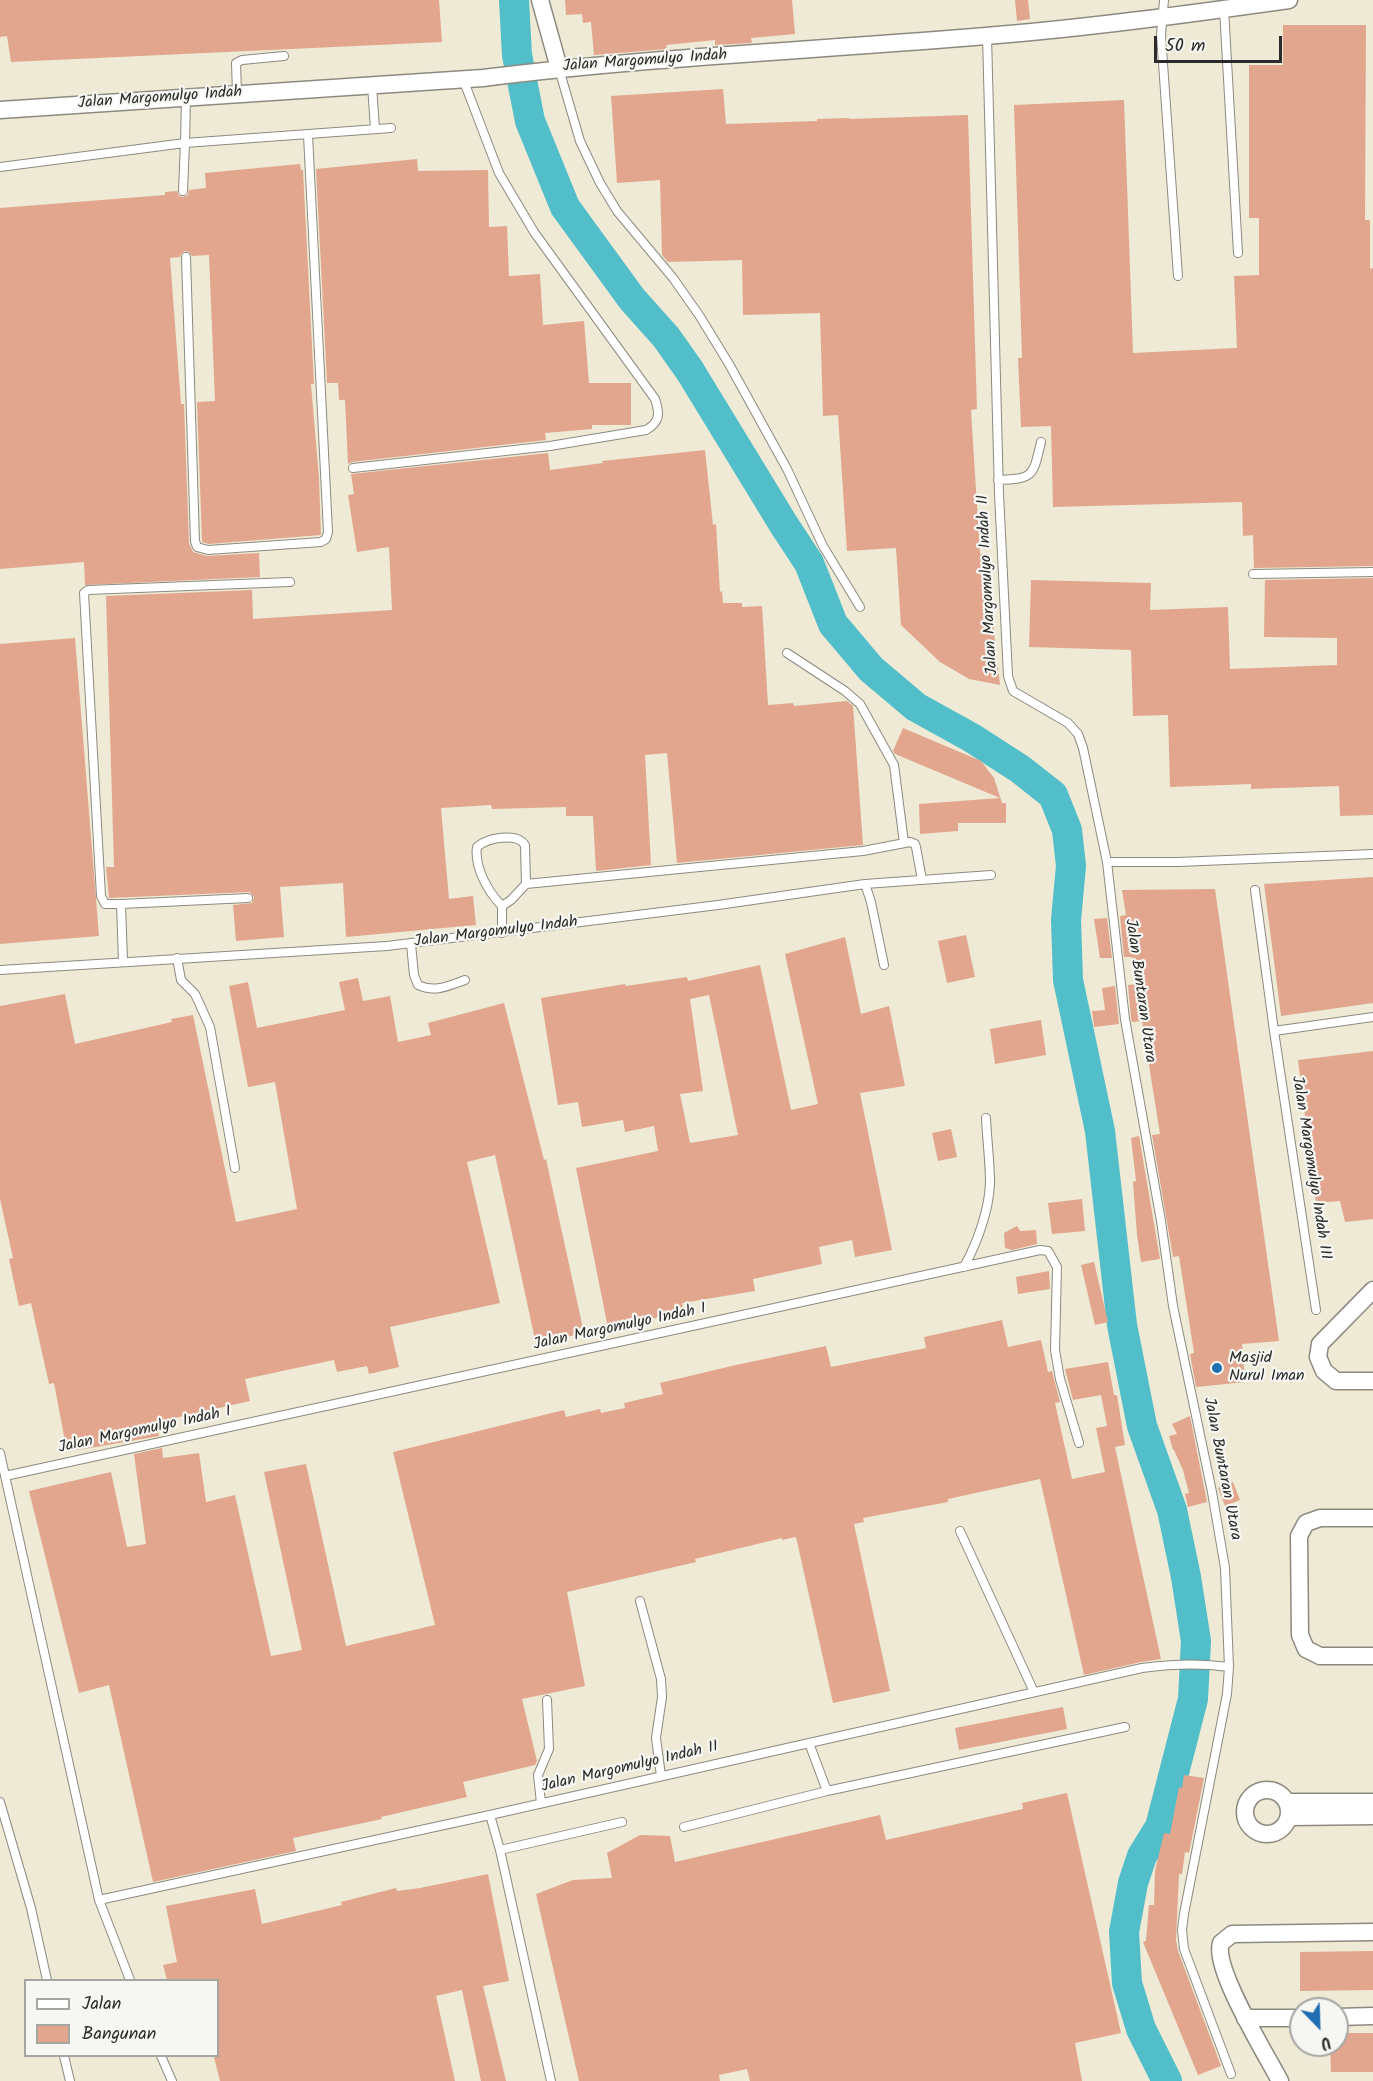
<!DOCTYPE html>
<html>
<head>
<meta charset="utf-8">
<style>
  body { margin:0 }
  #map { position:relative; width:1373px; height:2081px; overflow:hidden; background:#eeead5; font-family:Kalam,sans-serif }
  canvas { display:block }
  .legend { position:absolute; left:24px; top:1979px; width:195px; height:78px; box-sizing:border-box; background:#f6f6f2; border:2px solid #a5a5a2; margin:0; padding:8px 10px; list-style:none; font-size:18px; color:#2b2b2b }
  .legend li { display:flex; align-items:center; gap:12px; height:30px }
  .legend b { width:30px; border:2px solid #a5a5a2 }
  .north { position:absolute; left:1289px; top:1997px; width:60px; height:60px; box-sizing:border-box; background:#f6f6f2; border:2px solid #a5a5a2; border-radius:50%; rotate:157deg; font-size:16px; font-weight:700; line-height:24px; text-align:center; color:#2b2b2b }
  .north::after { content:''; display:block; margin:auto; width:21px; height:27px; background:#1f6fb2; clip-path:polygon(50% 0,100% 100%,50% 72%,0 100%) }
  .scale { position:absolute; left:1154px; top:36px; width:128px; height:27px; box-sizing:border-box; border:3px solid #2b2b2b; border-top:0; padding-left:8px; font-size:18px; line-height:21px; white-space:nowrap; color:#2b2b2b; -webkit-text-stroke:4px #f6f6f2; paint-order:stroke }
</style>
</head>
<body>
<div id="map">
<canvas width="1373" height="2081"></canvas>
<ul class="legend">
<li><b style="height:8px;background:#fff"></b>Jalan</li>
<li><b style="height:16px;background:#e1a68d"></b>Bangunan</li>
</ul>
<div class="north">U</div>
<div class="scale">50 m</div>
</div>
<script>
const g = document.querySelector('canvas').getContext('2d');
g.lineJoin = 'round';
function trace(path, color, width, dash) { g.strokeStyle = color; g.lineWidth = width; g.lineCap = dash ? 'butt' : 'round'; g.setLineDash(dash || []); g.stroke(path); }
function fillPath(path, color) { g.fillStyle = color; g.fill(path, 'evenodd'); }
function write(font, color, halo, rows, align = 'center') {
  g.font = font + ' Kalam,sans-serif'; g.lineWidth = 4.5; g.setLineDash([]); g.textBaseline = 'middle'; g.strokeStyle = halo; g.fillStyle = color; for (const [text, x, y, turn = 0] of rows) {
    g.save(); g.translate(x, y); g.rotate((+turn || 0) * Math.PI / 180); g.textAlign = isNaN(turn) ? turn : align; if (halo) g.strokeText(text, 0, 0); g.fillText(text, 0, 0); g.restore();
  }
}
trace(new Path2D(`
  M514 0 517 55 530 121 565 207 632 299 666 337 690 371 784 525 809 563 833 624 871 669 916 707 972 738 1020 769 1053 795 1067 830 1071 866 1066 920 1068 980 1100 1131 1122 1325 1142 1426 1172 1510 1186 1577 1196 1641 1193 1699 1160 1827 1142 1856 1133 1883 1124 1932 1127 1983 1141 2029 1167 2081`), '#51bec9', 30);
fillPath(new Path2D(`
  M0 0H439L442 42 11 62 7 36 0 37Z
  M565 0H792L795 34 751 38 752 43 715 45V40L666 45 667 49 594 55 591 22 583 23 582 14 566 15Z
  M1015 0H1028L1030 19 1017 21Z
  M1283 25H1366L1365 220H1370V269L1373 268V566L1254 568 1253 535 1243 536 1242 502 1053 507 1051 426 1021 427 1018 358H1022L1014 105 1124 100 1133 353 1237 348 1234 276 1259 275V218H1249V65H1283Z
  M723 89 726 124 817 121V119L849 118V119L968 115 977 409 971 410 980 554H989L992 614 1000 685 969 679 940 662 901 625 896 548 847 551 838 415 823 416 820 313 743 315 742 260 668 262 662 255 660 180 617 183 611 96Z
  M417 159 418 171 488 170 489 227 507 226 509 276 540 274 543 325 584 321 589 383H631V425H592V429L545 433 546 440 352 462 348 464 345 400H339L338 383H327L316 169Z
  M300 164 301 170H303L314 384H311L319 478 321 535 209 544 202 542 197 402 215 401 209 255 192 256 189 252 185 251 181 254 180 257 170 258 181 404H184L189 543 193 552 207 556 259 553 260 577 85 585 84 562 0 569V208L165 195V192L177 191 179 196 183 197 188 195 189 190 206 188 205 173Z
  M705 450 713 525 716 524 720 592 722 591 723 603H742V607L762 606 768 705 793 703 794 706 847 701 853 706 863 845 677 863 667 753 645 755 651 865 596 871 593 816H566V807L492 809 491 805 441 808 449 899 473 896 476 925 346 937 343 883 280 887 284 937 236 941 233 905 252 903 254 897 250 892 109 898 106 867H114L106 596 252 590 253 619 392 610 389 547 357 552 348 495 354 494 351 474 548 453 550 470 603 463 602 461Z
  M1373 578V815L1340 816 1339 786 1251 789V784L1170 787 1168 715 1133 716 1131 650 1029 647 1031 580 1151 583 1150 610 1228 607 1230 669 1337 665V638L1264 637 1265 580Z
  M75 638 99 936 0 944V644Z
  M903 728 981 761 994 778 1002 803H1006V823H958V831L920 834 919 804 1000 798 895 754 893 751Z
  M1373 877V1003L1281 1016 1264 884Z
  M1215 889 1279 1341 1242 1344 1245 1382 1196 1387 1190 1354 1194 1353 1179 1256 1173 1257 1152 1135 1160 1134 1142 1021 1132 1022 1131 1018 1128 985 1136 984 1132 957H1124L1120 916 1126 915 1122 890Z
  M1107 918 1112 958H1100L1094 919Z
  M966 935 975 977 947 983 938 941Z
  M845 937 861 1014 889 1006 905 1086 860 1093 892 1250 855 1257 852 1240 819 1247 822 1264 753 1279 755 1291 682 1303 684 1312 608 1328 576 1168 658 1151 654 1126 625 1132 623 1120 582 1127 578 1102 558 1105 541 998 625 984 626 986 687 977 688 981 760 965 791 1110 818 1104 785 954ZM709 995 738 1135 690 1143 680 1094 703 1091 690 999Z
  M358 978 363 1001 390 996 398 1042 431 1035 428 1023 504 1003 544 1160 546 1159 584 1333 536 1344 495 1155 467 1162 500 1303 390 1327 399 1367 369 1374 367 1366 337 1372 334 1360 245 1379 250 1401 157 1422 159 1436 67 1452 54 1383 49 1384 31 1303 19 1306 9 1259 13 1258 0 1199V1006L65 994 75 1044 172 1022 171 1019 193 1015 236 1222 297 1209 275 1082 248 1087 229 986 248 982 257 1028 345 1010 339 982Z
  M1115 986 1119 1024 1094 1027 1092 1011 1105 1010 1102 988Z
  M1041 1020 1046 1055 995 1064 990 1029Z
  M1373 1051V1219L1345 1222 1340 1201 1316 1203 1298 1060Z
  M951 1129 957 1157 938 1161 932 1133Z
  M1139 1136 1160 1259 1141 1262 1137 1235 1133 1182 1136 1181 1131 1138Z
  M1082 1199 1085 1231 1052 1234 1048 1203Z
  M1017 1226 1020 1231 1036 1230 1037 1244 1012 1250 1005 1248 1004 1233Z
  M1094 1262 1108 1322 1095 1325 1081 1265Z
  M1049 1271 1050 1289 1018 1294 1016 1277Z
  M1002 1320 1008 1347 1041 1340 1048 1372 1052 1371 1060 1402 1055 1403 1072 1479 1105 1472 1096 1428 1107 1426 1101 1395 1073 1400 1065 1369 1108 1362 1114 1395H1117L1125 1445 1115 1447 1161 1659 1141 1662 1084 1675 1040 1479 948 1499V1502L863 1518 864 1522 854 1524 890 1691 833 1703 796 1537 782 1540V1538L695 1559 696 1562 567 1592 585 1686 522 1699 537 1761 535 1765 463 1782 467 1797 381 1817 382 1819 293 1838 296 1851 153 1882 109 1685 79 1693 29 1491 111 1472 127 1547 146 1544 134 1454 162 1448 163 1458 199 1453 206 1502 235 1495 271 1656 302 1650 264 1472 306 1464 346 1646 435 1625 393 1452 564 1410 566 1417 600 1409 601 1413 625 1408 624 1403 663 1394 660 1383 736 1365 826 1346 831 1367 926 1348 924 1337Z
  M1190 1416 1207 1502 1188 1507 1185 1494 1189 1493 1183 1470 1174 1450H1173L1169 1436 1177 1434 1172 1424Z
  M1233 1482 1240 1500 1225 1506 1218 1488Z
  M1063 1707 1067 1729 959 1750 955 1728Z
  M1184 1775 1204 1778 1189 1853 1185 1852 1182 1874H1179L1176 1940 1178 1951 1221 2066 1198 2075 1143 1942 1146 1941 1149 1905H1154L1155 1871 1164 1833 1170 1834 1179 1787 1182 1788Z
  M1067 1793 1121 2033 1075 2043 1082 2081H750L747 2069 719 2075 720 2081H579L536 1894 573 1880 612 1878 607 1853 640 1835 670 1836 675 1862 880 1815 886 1840 1023 1809 1022 1803Z
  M488 1874 509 1981 483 1986 506 2081H481L462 1990 436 1996 455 2081H220L214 2057 218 2056V1980H167L163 1965 177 1962 166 1906 255 1889 262 1924 342 1905 341 1902 396 1888 397 1891 420 1888Z
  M1373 1951V1990L1300 1991V1952Z
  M1337 2033H1373V2072H1331L1330 2045H1337Z`), '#e1a68d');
const lane = new Path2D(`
  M1164 0 1161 35 1178 276
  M1224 9 1238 253
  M987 36 999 494 1008 676 1013 691 1068 723 1078 734 1083 748 1107 862 1125 1019 1161 1221 1173 1306 1212 1492 1225 1568 1229 1667 1227 1694 1184 1914 1182 1930 1184 1949 1231 2074
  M559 69 580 141 600 183 617 211 673 278 699 315 729 364 787 469 823 546 860 607
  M372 85 375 129
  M237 93 236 63 242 60 284 56
  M186 97 185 143 391 128
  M0 167 185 143 183 191
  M186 257 195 541 197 547 208 550 321 542 326 539 328 532 308 135
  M353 468 550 446 646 430C660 422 660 414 655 399L534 232 499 173 463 79
  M998 480C1034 479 1033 476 1041 442
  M1253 574 1373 572
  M787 653 845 691 860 704 894 765 904 843
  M1107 862H1178L1373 854
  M526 884 863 851 910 842 915 844 916 847 922 880
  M865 884 871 902 884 965
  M1255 890 1274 1031
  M121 904H105L101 896 84 593 88 590 290 582
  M502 906 511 900 526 884 525 845C517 832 487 838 477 847 474 867 488 892 502 906V933
  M411 944 414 975 418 985C435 993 448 986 465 980
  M177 958 181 980 195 994 210 1027 235 1168
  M123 961 121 904 248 898
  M0 970 387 946 718 905 865 884 991 875
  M964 1267C977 1243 989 1211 990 1183 990 1162 987 1140 986 1118
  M1316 1310 1274 1031 1373 1017
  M0 1453 99 1900 130 1980
  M5 1476 1040 1250 1048 1251 1057 1267 1055 1350 1060 1379 1079 1443
  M960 1531 1034 1692
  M640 1601 661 1679 662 1697 656 1738 661 1776
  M809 1743 827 1791 1125 1727
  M0 1802 31 1908 47 1980
  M541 1803 538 1775 549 1749 547 1700
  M490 1815 500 1850 622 1822
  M684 1827 827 1791
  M500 1850 551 2081
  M99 1900 490 1815 1142 1668C1171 1664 1200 1663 1229 1667
  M64 2056 70 2081
  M161 2056 172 2081`);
const street = new Path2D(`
  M540 0 559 68
  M0 110 483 78C650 57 818 50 986 36 1087 28 1188 14 1289 0
  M1373 1290 1320 1344 1318 1357 1324 1371 1336 1381H1373
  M1373 1518H1320L1306 1523 1299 1536 1300 1635 1306 1649 1320 1656H1373
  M1245 1812a22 22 0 1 1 44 0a22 22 0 1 1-44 0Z
  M1287 1802H1373
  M1289 1817 1373 1816
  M1337 2017 1373 2016
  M1245 2018H1301
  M1280 2081C1267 2056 1212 1967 1221 1943L1232 1934 1373 1932`);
trace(lane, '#8c8a80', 10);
trace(street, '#8c8a80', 19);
trace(lane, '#fff', 8);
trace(street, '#fff', 16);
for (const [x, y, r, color] of [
  [1217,1368,6,"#1f6fb2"]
]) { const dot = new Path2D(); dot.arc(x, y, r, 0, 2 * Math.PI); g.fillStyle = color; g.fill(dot); trace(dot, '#f6f6f2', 2); }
write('16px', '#2b2b2b', '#f6f6f2', [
  ["Jalan Margomulyo Indah",645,62,-4],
  ["Jalan Margomulyo Indah",160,99,-4],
  ["Jalan Margomulyo Indah II",989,585,-93],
  ["Jalan Margomulyo Indah",496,933,-7],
  ["Jalan Buntaran Utara",1139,991,82],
  ["Jalan Margomulyo Indah III",1310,1168,81],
  ["Jalan Margomulyo Indah I",620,1328,-12],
  ["Jalan Margomulyo Indah I",145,1431,-12],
  ["Jalan Buntaran Utara",1221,1469,79],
  ["Jalan Margomulyo Indah II",630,1768,-13]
]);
write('16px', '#2b2b2b', '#f6f6f2', [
  ["Masjid",1229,1359],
  ["Nurul Iman",1229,1377]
], 'left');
</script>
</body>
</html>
